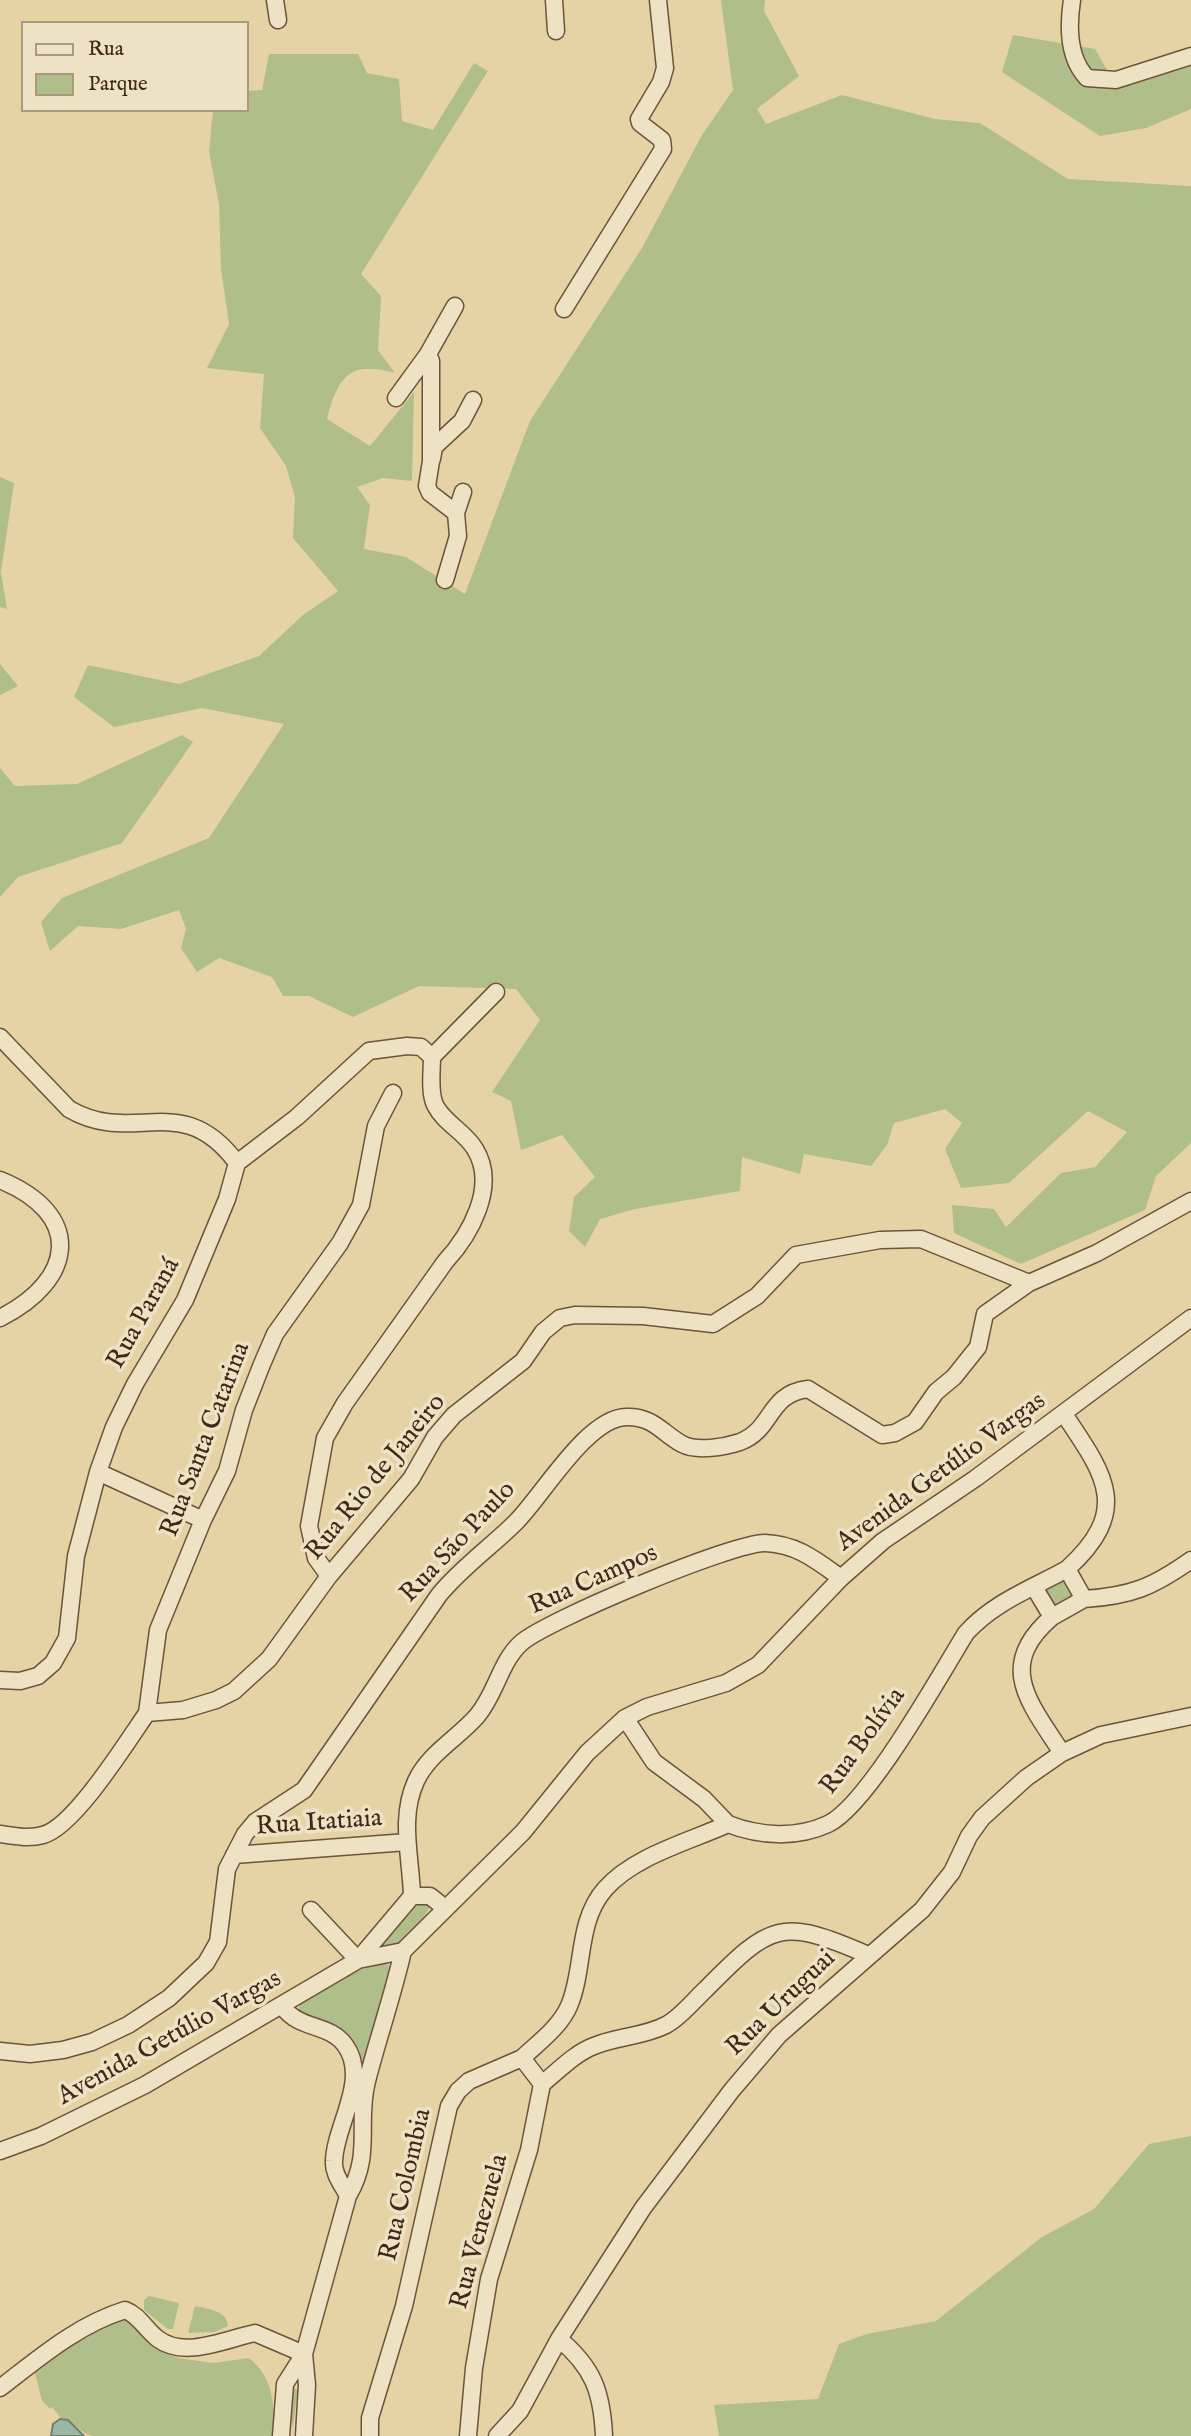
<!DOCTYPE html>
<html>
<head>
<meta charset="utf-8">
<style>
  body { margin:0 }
  #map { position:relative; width:1191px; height:2436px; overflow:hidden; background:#e5d3a5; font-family:"IM FELL English",serif }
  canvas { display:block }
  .legend { position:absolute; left:21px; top:21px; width:228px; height:91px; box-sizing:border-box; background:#eee2c4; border:2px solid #aa987f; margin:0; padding:9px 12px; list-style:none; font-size:21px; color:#442817 }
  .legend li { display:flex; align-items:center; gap:14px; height:35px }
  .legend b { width:35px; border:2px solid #aa987f }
</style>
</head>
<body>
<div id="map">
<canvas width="1191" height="2436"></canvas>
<ul class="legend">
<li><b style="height:9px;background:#eee2c4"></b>Rua</li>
<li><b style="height:19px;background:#b0be8a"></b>Parque</li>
</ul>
</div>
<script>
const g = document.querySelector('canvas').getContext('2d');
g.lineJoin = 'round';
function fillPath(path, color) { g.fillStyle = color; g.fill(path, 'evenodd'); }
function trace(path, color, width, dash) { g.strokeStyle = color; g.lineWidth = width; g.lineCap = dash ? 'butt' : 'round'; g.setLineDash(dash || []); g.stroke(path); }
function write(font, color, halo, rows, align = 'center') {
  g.font = font + ' "IM FELL English",serif'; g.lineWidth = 7; g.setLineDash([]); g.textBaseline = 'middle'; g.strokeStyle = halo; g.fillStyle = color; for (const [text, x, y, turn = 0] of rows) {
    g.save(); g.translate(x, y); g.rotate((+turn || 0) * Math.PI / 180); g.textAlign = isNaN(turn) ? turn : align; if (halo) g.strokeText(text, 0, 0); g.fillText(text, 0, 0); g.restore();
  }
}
fillPath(new Path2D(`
  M721 0H765L764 11 799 76 757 109 766 124 842 95 935 119 980 123 1068 179 1191 186V1143L1156 1176 1145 1210 1021 1264 954 1233 952 1205 994 1209 1006 1227 1061 1173 1095 1167 1127 1132 1088 1111 1009 1183 961 1188 945 1149 962 1123 945 1109 894 1123 887 1145 871 1166 804 1154 800 1174 742 1157 740 1191 635 1209 600 1219 585 1247 569 1231 574 1197 595 1177 562 1135 521 1150 511 1101 492 1092 540 1020 516 989 419 986 353 1017 309 996H283L272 977 219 958 197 972 181 948 186 929 179 910 121 929 78 926 50 951 41 922 62 898 209 838 284 724 202 708 114 727 74 697 88 665 179 684 259 656 303 615 338 591 293 538 295 497 286 466 260 428 264 374 207 368 229 324 221 269 219 204 209 152 213 110H247V91L262 90 269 54H358L367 73 399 79 402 121 433 130 474 63 488 71 361 274 381 296 378 350 395 373C349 360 338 377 327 419L370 446 414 392 412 481 383 478 357 487 370 505 364 549 406 557 465 594 530 421 642 248 702 135 733 90Z
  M1013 35 1095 49 1110 75 1191 64V109L1146 128 1100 136 1002 72Z
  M0 477 14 483 1 572 7 609 0 607Z
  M0 664 18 686 0 695Z
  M182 735 193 742 122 843 18 877 0 897V768L15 786 77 784Z
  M1063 1576 1074 1596 1055 1609 1042 1591Z
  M422 1902 430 1905C429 1915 399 1947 389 1949 385 1950 381 1949 378 1948 391 1936 407 1908 422 1902Z
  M381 1964H388L391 1969 364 2063 360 2062C357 2032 327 2019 301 2015L298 2010 300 2004 360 1970Z
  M1191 2136V2436H719L714 2405 818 2399 839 2344 867 2334 936 2321 1042 2237 1094 2209 1149 2144Z
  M149 2296 179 2303 173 2329H168L144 2310V2300Z
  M195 2306C208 2309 227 2310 228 2326L215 2332 188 2333Z
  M122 2318 178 2358 213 2363 249 2358C274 2378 275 2406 273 2436H93C80 2434 74 2420 61 2418L52 2407 50 2409 42 2401 35 2373 92 2330Z
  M292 2387 298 2390 293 2427 288 2399Z`), '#b0be8a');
const water = new Path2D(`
  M60 2419 68 2420 84 2436H51L53 2424Z`);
fillPath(water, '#96b8a7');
trace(water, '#757e6d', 2);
const minor = new Path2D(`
  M275 0 278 20
  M554 0 556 31
  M1072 0C1068 26 1068 58 1087 78L1116 80 1191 56
  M564 309 663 149 662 140 640 123 639 119 661 82 665 68 658 0
  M428 354 431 361V461L427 486 430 493 456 513
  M396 398 428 354 455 306
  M432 459 434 447 462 421 473 400
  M445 580 458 536 456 513 463 492
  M0 1037 69 1109C134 1147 181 1088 237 1163
  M432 1057 496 992
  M0 1180C84 1214 76 1280 0 1318
  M1064 1414C1105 1475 1132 1510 1067 1569
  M98 1472 203 1520
  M1084 1599C1131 1596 1153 1587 1191 1560
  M1052 1617C995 1666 1030 1703 1062 1753
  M0 1680 20 1681 38 1676 53 1663 67 1638 76 1556 98 1472 114 1427 135 1384 185 1300 227 1199 237 1163 297 1117 369 1051 407 1046 421 1047 432 1057C432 1071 429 1092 435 1105 444 1123 465 1132 475 1149 498 1186 470 1235 445 1262L345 1403 325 1438 309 1526 316 1558 329 1576
  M147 1713 158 1630 203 1520 227 1471 244 1410 262 1364 275 1334 340 1243 361 1205 376 1126 393 1093
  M625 1718 654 1762 704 1799 728 1824
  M0 1834C14 1836 29 1839 43 1835 74 1827 127 1742 147 1713L183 1710 216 1700 234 1691 269 1659 329 1576 411 1479 435 1437 454 1415 523 1361 543 1332 560 1318 575 1315 643 1316 713 1324 757 1296 796 1255 880 1240 921 1239 1029 1283 1097 1253 1191 1201
  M234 1855 407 1842
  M412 1896C411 1857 399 1818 416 1781 429 1753 458 1738 477 1716 496 1694 500 1662 521 1643 545 1621 734 1542 765 1543 797 1544 817 1561 841 1578
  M311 1910 358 1960
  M358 1960 403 1951 523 1832 587 1753 625 1718 647 1707 726 1683 758 1665 841 1578 883 1541 976 1478 1191 1318
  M283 2007C299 2030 329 2023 345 2045 370 2079 335 2125 334 2161 333 2174 342 2184 348 2196
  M0 2051 30 2054 63 2050 92 2042 128 2025 169 1998 206 1963 218 1942 227 1869 245 1834 255 1822 304 1790 439 1595C462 1567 491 1547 516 1522 543 1495 587 1418 626 1417 653 1416 662 1433 682 1444 697 1452 725 1447 740 1442 774 1429 767 1394 808 1389L882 1435 895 1433 915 1422 936 1392 954 1377 978 1347 985 1314 1029 1283
  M522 2058C538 2043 560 2027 569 2006 585 1969 576 1922 605 1889 634 1856 688 1842 728 1824 759 1836 796 1839 828 1824 868 1805 940 1675 966 1633 994 1602 1031 1589 1067 1569L1084 1599 1052 1617 1034 1587
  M0 2151 41 2136 145 2085 358 1960 412 1896H430L445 1908
  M559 2339C593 2367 602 2392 604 2436
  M304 2354 307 2385 304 2436
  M0 2388C39 2358 77 2325 125 2310 139 2315 146 2330 158 2339 185 2359 226 2339 255 2333L304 2354
  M281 2436 285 2384 304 2354 348 2196C373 2153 356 2124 367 2081 378 2038 393 1995 403 1951
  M370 2436V2418L404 2306 449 2106 458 2091 469 2081 522 2058 542 2084C558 2071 575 2053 594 2046 617 2036 643 2037 666 2025 681 2017 693 2001 706 1989 771 1923 781 1917 868 1955
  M468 2436 474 2368 489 2279 529 2150 542 2084
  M497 2436 520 2411 559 2339 643 2208 732 2090 779 2035 922 1910 952 1872 969 1836 982 1818 1026 1778 1062 1753 1101 1735 1191 1716`);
trace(minor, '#6c533a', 19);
trace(minor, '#eee2c4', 16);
write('26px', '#442817', '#eee2c4', [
  ["Rua Paraná",145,1314,-61],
  ["Rua Santa Catarina",207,1440,-69],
  ["Avenida Getúlio Vargas",942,1473,-36],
  ["Rua Rio de Janeiro",377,1478,-51],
  ["Rua São Paulo",459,1543,-47],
  ["Rua Campos",594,1581,-24],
  ["Rua Bolívia",864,1742,-54],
  ["Rua Itatiaia",319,1824,-4],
  ["Rua Uruguai",782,2004,-44],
  ["Avenida Getúlio Vargas",170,2039,-29],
  ["Rua Colombia",407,2185,-77],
  ["Rua Venezuela",481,2232,-75]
]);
</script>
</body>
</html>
